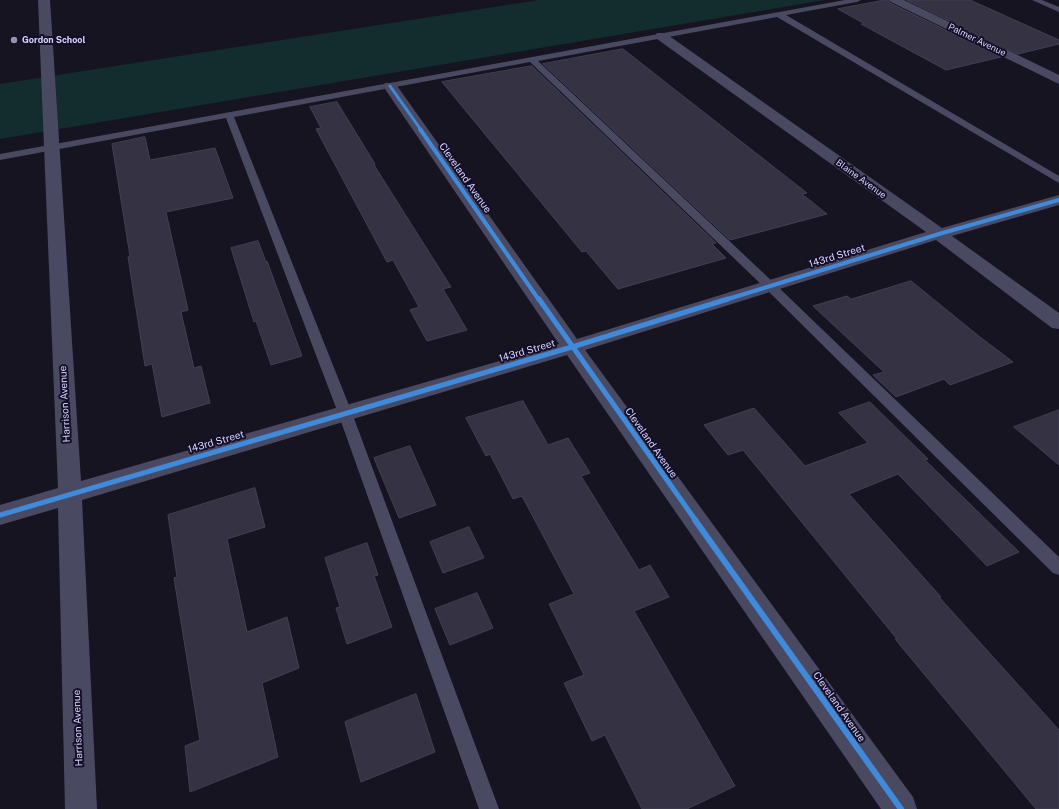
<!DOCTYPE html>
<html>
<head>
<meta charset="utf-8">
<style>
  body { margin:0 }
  canvas { display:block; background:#161421 }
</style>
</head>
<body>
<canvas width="1059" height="809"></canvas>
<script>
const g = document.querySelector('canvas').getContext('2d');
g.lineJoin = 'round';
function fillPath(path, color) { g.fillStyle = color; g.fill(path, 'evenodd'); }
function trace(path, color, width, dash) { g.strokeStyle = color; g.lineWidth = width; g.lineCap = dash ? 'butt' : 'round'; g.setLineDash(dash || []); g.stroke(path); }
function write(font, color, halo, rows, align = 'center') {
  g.font = font + ' "Public Sans",sans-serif'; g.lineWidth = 4; g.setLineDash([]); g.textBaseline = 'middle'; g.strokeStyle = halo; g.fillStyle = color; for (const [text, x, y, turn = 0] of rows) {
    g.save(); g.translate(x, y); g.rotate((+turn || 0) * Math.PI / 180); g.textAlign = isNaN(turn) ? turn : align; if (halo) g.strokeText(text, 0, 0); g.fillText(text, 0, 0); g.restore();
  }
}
fillPath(new Path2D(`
  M539 0H825L0 139V84Z`), '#132c2d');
const building = new Path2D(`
  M885 0H888L890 3 1001 57 946 70 861 24H865L838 9Z
  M907 0H970L1059 40V44L1018 54Z
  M623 49 807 193 802 194 827 214 730 240 543 64Z
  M532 66 716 243 712 244 726 258 618 289 586 251 582 252 442 82Z
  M337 102 375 164 374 165 451 287 443 289 467 330 427 341 410 310 419 307 393 260 387 262 316 129 321 128 310 107Z
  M145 137 150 160 215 148 233 198 166 212 188 310 181 312 194 368 201 366 210 403 162 417 152 364 145 366 128 257 130 256 112 144Z
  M258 241 266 262 267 261 302 356 271 365 256 321 254 322 231 248Z
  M911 281 980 337 1013 362 950 385 944 379 896 397 873 375 884 372 813 306 847 296 851 299Z
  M523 401 548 445 568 438 590 473 581 476 639 570 650 565 669 597 634 611 735 786 687 809H642L605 735 592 741 564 683 584 675 549 604 574 594 522 496 513 499 490 454 486 456 466 418Z
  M870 402 928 459 925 460 1019 552 987 566 898 474 849 494 941 597H939L1059 730V809H1036L895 639H897L743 450 728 455 704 425 754 408 805 466 868 443 839 413Z
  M1059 410V465L1014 427Z
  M410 446 436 505 399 518 374 458Z
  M255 488 265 527 227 539 247 632 287 617 299 668 262 683 278 757 190 792 185 746 200 740 174 578 177 577 168 515Z
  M469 527 484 558 443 573 430 542Z
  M367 543 378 575 374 576 392 627 347 644 336 608 340 607 325 558Z
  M477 593 493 628 450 645 435 609Z
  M416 694 435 752 361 782 345 722Z`);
fillPath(building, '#343243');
trace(building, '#433f54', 1);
fillPath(new Path2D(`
  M845 0H861L857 2 786 15 1059 176V183L777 17 538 61 774 283 1059 557V575L1053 573 766 289 530 62 234 117 352 413 499 809H479L338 413 226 118 0 160V154Z
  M1032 0H1042L1059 7V12Z`), '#4a4962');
fillPath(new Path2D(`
  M38 0H50L81 481 559 344 383 86 385 83H395L577 339 926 232 657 39 655 36 657 33H665L942 228 1059 195V205L952 236 1059 313V329L1052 328 936 240 585 350 913 797 917 809H881L567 355 82 500 97 809H65L58 508 0 525V505L58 488Z
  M889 0H904L1059 75V84L891 2Z`), '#4a4962');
trace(new Path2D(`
  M390 86 421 130`), '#408adc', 3);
trace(new Path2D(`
  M420 129 539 300
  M725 300 939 234 1059 200`), '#408adc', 4);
trace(new Path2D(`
  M539 299 696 521
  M0 515 572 347 728 299`), '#408adc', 5);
trace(new Path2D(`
  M695 520 901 809`), '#408adc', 6);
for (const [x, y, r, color] of [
  [14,40,4,"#9591b1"]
]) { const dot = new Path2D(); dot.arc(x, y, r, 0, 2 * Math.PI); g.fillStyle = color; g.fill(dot); trace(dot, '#130f26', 1.5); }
write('bold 9px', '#d9d4ff', '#130f26', [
  ["Gordon School",22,40]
], 'left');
write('9px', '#d9d4ff', '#130f26', [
  ["Palmer Avenue",977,40,26],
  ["Blaine Avenue",861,179,36]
]);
write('10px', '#d9d4ff', '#130f26', [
  ["Cleveland Avenue",465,178,55],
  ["143rd Street",837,256,-17],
  ["143rd Street",527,351,-16],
  ["Harrison Avenue",65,404,-93],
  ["143rd Street",216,442,-16],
  ["Cleveland Avenue",651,443,55],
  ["Cleveland Avenue",839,707,55],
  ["Harrison Avenue",78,728,-92]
]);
</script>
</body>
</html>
